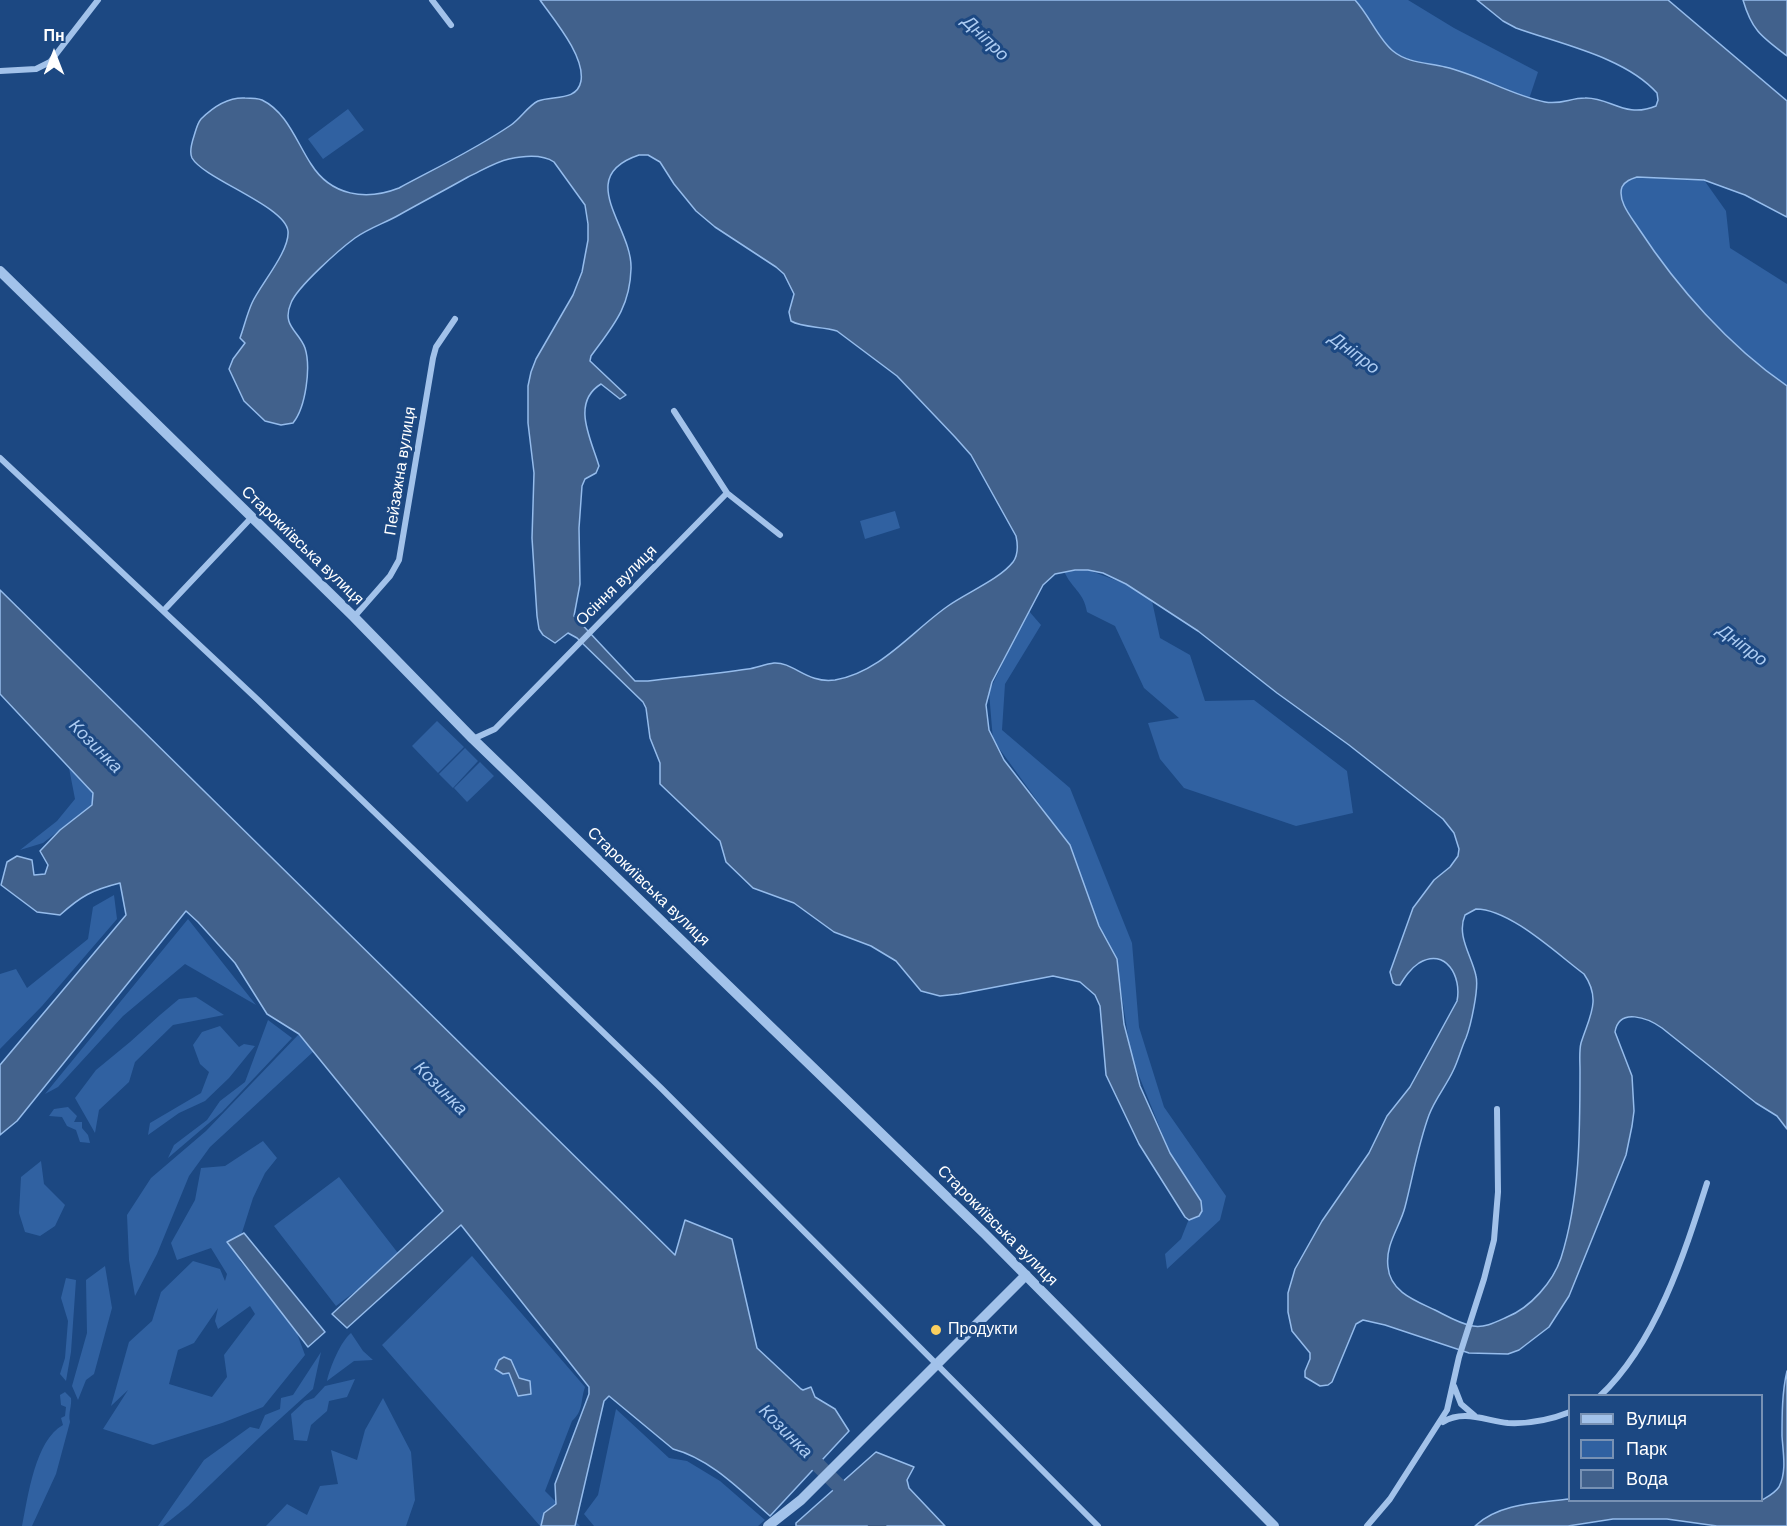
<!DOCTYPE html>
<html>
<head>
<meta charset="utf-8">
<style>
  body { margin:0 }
  #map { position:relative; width:1787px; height:1526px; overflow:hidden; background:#1c4882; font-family:"DM Sans",sans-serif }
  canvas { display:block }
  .legend { position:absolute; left:1568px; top:1394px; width:195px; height:108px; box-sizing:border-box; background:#1c4882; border:2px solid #7791b4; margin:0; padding:8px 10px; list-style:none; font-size:18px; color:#fff }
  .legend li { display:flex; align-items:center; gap:12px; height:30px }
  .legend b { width:30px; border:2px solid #7791b4 }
  .north { position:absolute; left:24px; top:24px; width:60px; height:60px; -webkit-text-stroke:4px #1c4882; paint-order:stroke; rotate:0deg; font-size:16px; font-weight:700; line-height:24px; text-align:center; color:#fff }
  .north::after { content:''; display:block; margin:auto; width:21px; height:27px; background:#fff; clip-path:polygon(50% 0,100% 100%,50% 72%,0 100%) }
</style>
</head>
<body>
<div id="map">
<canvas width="1787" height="1526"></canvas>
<ul class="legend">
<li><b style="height:8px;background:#a2c2ea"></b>Вулиця</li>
<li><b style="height:16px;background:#3061a1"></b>Парк</li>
<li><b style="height:16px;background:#41618c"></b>Вода</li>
</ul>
<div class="north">Пн</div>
</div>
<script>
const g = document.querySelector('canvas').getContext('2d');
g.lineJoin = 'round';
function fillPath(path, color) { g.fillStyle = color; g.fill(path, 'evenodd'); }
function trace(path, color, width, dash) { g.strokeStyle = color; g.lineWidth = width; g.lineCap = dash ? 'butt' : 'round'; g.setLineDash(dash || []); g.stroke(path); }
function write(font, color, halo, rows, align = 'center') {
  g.font = font + ' "DM Sans",sans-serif'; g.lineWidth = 6; g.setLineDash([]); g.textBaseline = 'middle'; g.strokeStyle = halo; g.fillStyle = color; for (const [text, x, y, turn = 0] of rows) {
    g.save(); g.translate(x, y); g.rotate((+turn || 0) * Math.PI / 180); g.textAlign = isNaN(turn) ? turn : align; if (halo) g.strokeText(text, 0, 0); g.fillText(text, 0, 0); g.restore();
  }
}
fillPath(new Path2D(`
  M1355 0H1408L1454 28 1538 72 1529 99 1468 74 1404 58 1393 51 1386 44Z
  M348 109 364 130 323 159 308 139Z
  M1637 177 1704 180 1726 211 1730 248 1787 284V386C1729 346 1677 287 1638 229 1632 218 1616 201 1622 187 1625 181 1631 179 1637 177Z
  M895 511 900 528 865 539 860 521Z
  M1088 570 1126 584 1152 601 1160 638 1190 655 1205 701 1254 700 1347 771 1353 813 1296 826 1184 788 1160 759 1148 723 1179 718 1144 688 1115 626 1087 612C1084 592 1071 588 1064 571Z
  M1028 610 1041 625 1005 684 1002 730 1070 788 1132 943 1139 1027 1164 1107 1226 1196 1220 1220 1167 1269 1165 1254 1181 1239 1198 1196 1170 1153 1131 1056 1117 964 1102 934 1065 839 993 740 989 692Z
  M437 721 464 747 438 773 412 746Z
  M465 748 478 761 453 788 439 774Z
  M480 762 494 776 467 802 454 788Z
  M69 768 93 793 92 805 43 843 20 850 57 821 75 799Z
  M114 895 117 919 42 1006 0 1049V974L16 969 27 988 88 939 93 907Z
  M188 919 256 1005 185 964 123 1016 58 1087 45 1094Z
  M196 997 224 1015 173 1025 135 1062 129 1082 99 1110 95 1133 75 1098 96 1070 130 1042 160 1015 179 999Z
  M268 1020 292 1038 222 1112 168 1158 174 1145 207 1120 220 1101 245 1082Z
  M220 1026 239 1047 244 1044 255 1046 229 1078 205 1101 179 1113 148 1135 150 1123 201 1093 209 1072 200 1064 193 1045 202 1032Z
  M299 1034 314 1051 210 1147 189 1176 157 1254 135 1296 129 1260 127 1215 151 1178 206 1131Z
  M68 1107 77 1116 74 1122H82V1128L88 1135 90 1143 80 1142 76 1130 67 1126 62 1117 49 1116 54 1109Z
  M263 1141 277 1158 265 1173 253 1198 239 1242 240 1261 295 1328 305 1355 263 1407 222 1423 153 1445 103 1429 128 1390 111 1406 129 1342 152 1321 161 1292 193 1261 220 1269 225 1281 227 1274 211 1248 177 1260 171 1243 195 1200 201 1168 225 1166ZM250 1306 255 1314 224 1355 227 1377 212 1397 169 1384 178 1350 194 1343 218 1308 215 1321 218 1329Z
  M41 1161 44 1184 65 1205 55 1226 40 1236 25 1232 19 1213 21 1177Z
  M339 1177 401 1257 336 1306 274 1226Z
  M472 1256 585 1387C580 1402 584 1410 572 1421L545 1491 580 1526H540L382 1345Z
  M105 1266 112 1308 94 1374 86 1380 78 1400 72 1386 87 1333 86 1280Z
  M66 1278 76 1280 71 1352 66 1381 60 1374 65 1358 68 1321 61 1298Z
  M351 1333 363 1351 373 1360 354 1361 327 1381C330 1367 341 1341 351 1333Z
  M321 1352 313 1389 260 1437 188 1506 163 1526H158L204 1460 250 1427 259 1429 265 1415 280 1409 281 1398 293 1395Z
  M355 1379 347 1397 329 1401 327 1411 311 1425 307 1441 294 1440 291 1414 305 1401 314 1398 325 1386Z
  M65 1392 71 1398C72 1406 68 1413 70 1422L56 1474 32 1526H22C28 1497 35 1440 63 1425L61 1418 65 1416 66 1407 61 1405 60 1395Z
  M383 1398 411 1452 415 1500 406 1526H266L287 1504 307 1515 320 1486 338 1484 331 1450 357 1460 365 1430Z
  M616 1409 669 1458 687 1461 720 1481 765 1520 758 1526H594L584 1514 598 1495Z`), '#3061a1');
const water = new Path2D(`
  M540 0H1355C1369 15 1379 40 1393 51 1407 63 1429 63 1445 67 1480 75 1510 95 1545 102 1561 105 1570 98 1585 98 1610 97 1625 119 1656 106L1658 100 1657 93C1625 57 1560 44 1516 28L1503 21 1477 0H1668L1787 101V217L1745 195 1704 180 1637 177C1631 179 1625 181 1622 187 1617 201 1632 218 1639 229 1677 287 1729 346 1787 386V1129L1777 1116 1756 1103 1662 1028C1648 1018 1619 1007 1615 1032L1632 1076 1634 1111 1632 1126 1626 1155 1569 1296 1549 1327 1519 1350 1508 1354 1469 1353 1385 1325 1363 1320 1356 1324 1332 1382 1328 1385 1320 1386 1305 1377V1371L1310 1359V1353L1292 1331 1288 1312V1293L1295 1269 1322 1221 1369 1153 1387 1116 1410 1087 1457 1001C1462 977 1446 947 1419 963 1410 969 1405 977 1400 985H1396L1393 983 1390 972 1413 908 1434 880 1450 867 1458 856 1459 849 1454 833 1443 819 1349 745 1277 693 1198 631 1126 584 1103 573 1088 570H1075L1055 574 1043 585 992 682 986 705 989 730 1004 760 1070 845 1099 926 1117 959 1124 1024 1140 1086 1170 1153 1201 1201 1202 1211 1199 1216 1189 1220 1185 1217 1139 1144 1106 1075 1100 1006 1095 995 1080 982 1053 976 959 994 940 996 921 991 896 961 871 946 834 932 794 903 753 888 726 862 720 841 660 784V763L650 738 646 708 643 702 577 638 568 633 555 643 543 635 539 629 537 616 532 538 534 473 528 423V386L531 372 536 359 573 295 582 272 588 240V224L585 205 554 162C542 154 523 156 509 159 495 162 481 171 468 177 445 190 422 202 399 215 385 223 369 228 355 238 340 249 297 287 291 303 281 326 299 331 305 348 311 367 306 407 293 423L281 425 265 421 244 401 229 369 233 359 245 343 240 338C244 327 247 314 252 303 260 285 290 251 288 231 285 206 204 179 192 158 189 152 192 142 194 136 196 130 197 124 201 119 213 107 227 97 245 98 251 98 257 98 262 100 287 112 297 143 311 164 331 196 366 201 399 188 436 168 476 149 511 125 521 118 528 106 538 101 552 95 577 102 581 81 585 56 554 20 540 0ZM639 155H648L660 162 674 184 696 211 715 227 776 267 784 274 794 294 789 312 791 321C802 328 822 326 837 331L897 376 955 437 971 455 1016 536C1018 545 1018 555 1013 562 1000 579 966 593 948 606 912 631 881 672 835 680 807 684 794 662 774 663 765 664 756 668 748 669 714 674 681 677 648 681H635L574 616 580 584 579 528 582 486 585 479 596 473 599 466C592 441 570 403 601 384L620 399 626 395 590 361 591 356C612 327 630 308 631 269 633 227 573 177 639 155ZM1476 909C1510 909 1557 954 1584 974 1602 1000 1589 1017 1581 1043 1579 1051 1580 1061 1580 1070 1580 1132 1580 1198 1561 1258 1553 1282 1530 1308 1507 1317 1496 1322 1485 1328 1473 1326 1460 1324 1447 1316 1435 1310 1416 1301 1390 1292 1388 1267 1385 1244 1400 1227 1405 1207 1413 1176 1418 1145 1429 1115 1435 1099 1446 1086 1453 1071 1458 1061 1461 1049 1466 1038 1471 1025 1479 988 1476 976 1472 956 1456 936 1465 915Z
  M1743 0H1787V56C1762 37 1752 31 1743 0Z
  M0 590 675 1255 685 1220 732 1239 757 1348 801 1389 803 1390 811 1387 815 1397 835 1409 849 1431 770 1516C741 1491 711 1459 673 1449L609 1396 604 1401 575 1526H541L544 1513 556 1504 555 1484 589 1394V1387L461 1225 347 1328 332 1314 443 1211 299 1034 267 1014 235 963 198 922 186 911 17 1121 0 1135V1065L126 915 120 883C92 890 81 896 60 915L37 912 1 885 7 862 17 856 32 860 34 875 45 874 48 865 40 851 60 830 92 805 93 793 0 694Z
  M244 1233 325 1332 308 1347 227 1242Z
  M504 1357 511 1360 519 1378 530 1381 531 1394 518 1396 509 1373 503 1374 495 1369 499 1360Z
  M1787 1371V1526H1717L1667 1519H1613L1568 1526H1475C1499 1503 1538 1503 1569 1499L1570 1500H1762C1767 1497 1774 1494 1779 1487 1787 1471 1783 1453 1782 1436 1782 1415 1782 1392 1787 1371Z
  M876 1452 914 1467 907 1480 909 1488 945 1526H796V1523Z`);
fillPath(water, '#41618c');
trace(water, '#95bcec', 1.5);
trace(new Path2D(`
  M805 1452 879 1526`), '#41618c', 15);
trace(new Path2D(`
  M432 0 451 25
  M0 71 36 69 50 62 98 0
  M674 411 727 493
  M0 458 258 700 661 1088 1098 1526
  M166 608 251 518
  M354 617 390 576 399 560 433 358 436 347 455 319
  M473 739 495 729 727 493 780 535
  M1454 1386 1461 1404 1475 1416
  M1600 1396C1656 1343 1684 1255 1707 1183
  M1443 1422C1464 1409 1486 1421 1508 1423 1529 1424 1550 1420 1570 1412
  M1367 1526 1390 1499 1447 1410 1459 1357 1484 1279 1494 1240 1498 1192 1497 1109`), '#a2c2ea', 6);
trace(new Path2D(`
  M0 271 354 617 473 739 985 1234 1274 1526
  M768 1526 801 1500 1026 1275`), '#a2c2ea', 10);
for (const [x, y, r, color] of [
  [936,1330,6,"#facf5f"]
]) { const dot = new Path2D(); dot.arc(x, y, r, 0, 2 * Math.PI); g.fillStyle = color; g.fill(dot); trace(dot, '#1c4882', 2); }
write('16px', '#fff', '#1c4882', [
  ["Пейзажна вулиця",401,471,-81],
  ["Старокиївська вулиця",302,546,44],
  ["Осіння вулиця",617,586,-45],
  ["Старокиївська вулиця",648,887,44],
  ["Старокиївська вулиця",997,1226,45]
]);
write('16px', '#fff', '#1c4882', [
  ["Продукти",948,1330]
], 'left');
write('italic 18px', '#adccf2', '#1c4882', [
  ["Дніпро",985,39,44],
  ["Дніпро",1354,354,37],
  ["Дніпро",1742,646,37],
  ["Козинка",95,747,45],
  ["Козинка",440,1089,45],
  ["Козинка",785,1432,45]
]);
</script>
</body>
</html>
